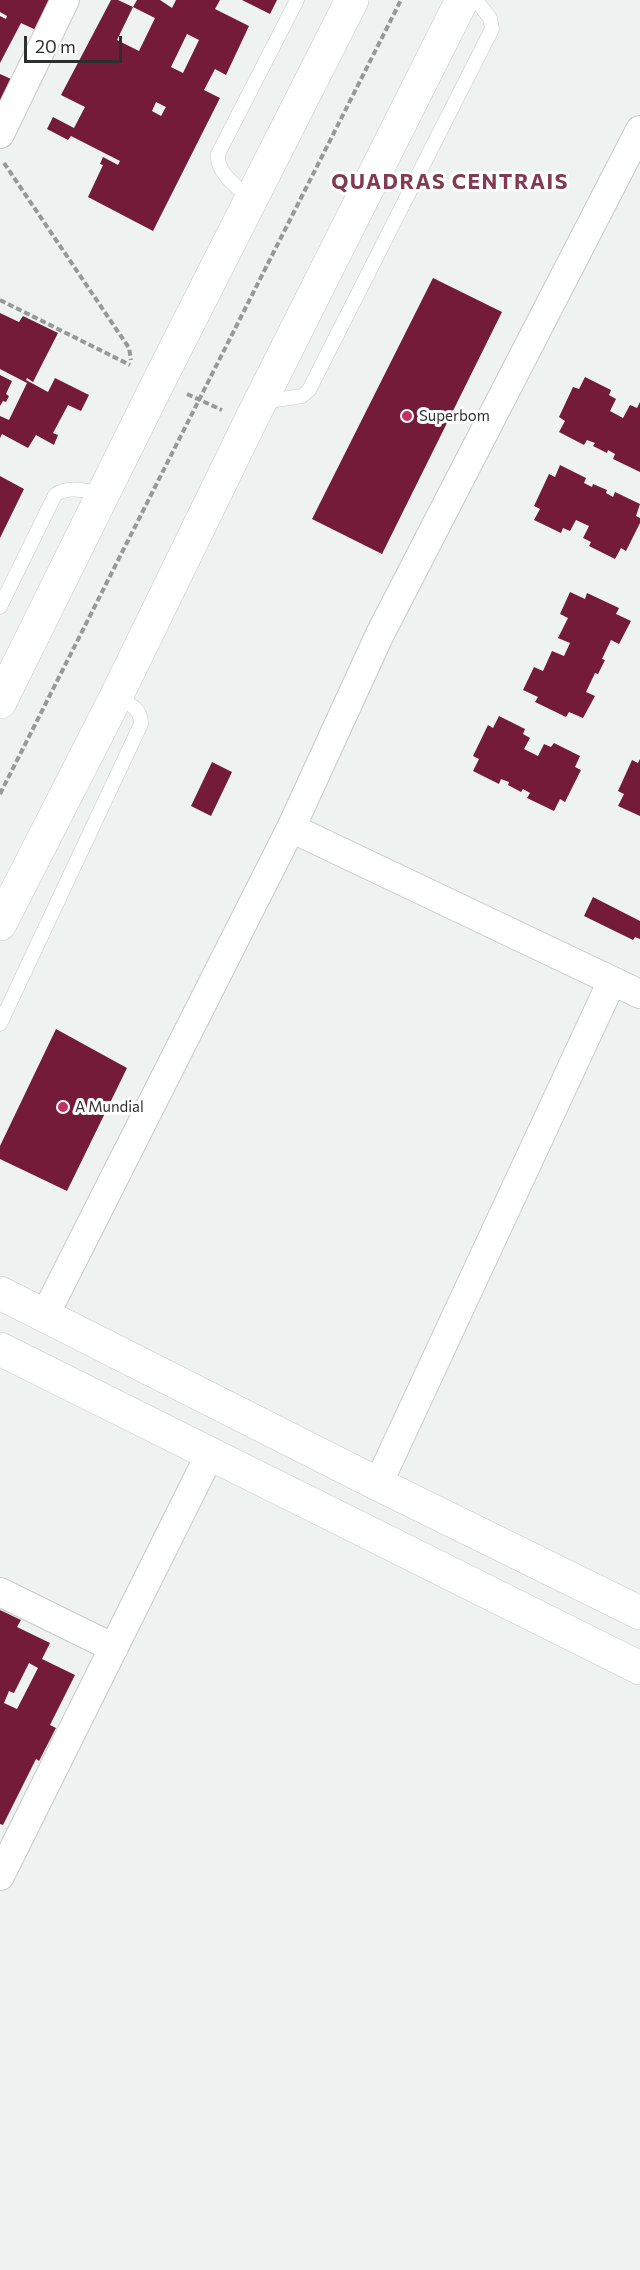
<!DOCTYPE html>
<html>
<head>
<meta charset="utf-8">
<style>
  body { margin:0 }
  #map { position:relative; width:640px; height:2270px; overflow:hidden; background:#eef2f0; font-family:Commissioner,sans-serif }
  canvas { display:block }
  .scale { position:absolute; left:24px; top:36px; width:98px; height:27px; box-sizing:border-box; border:3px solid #2d2f2e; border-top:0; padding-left:8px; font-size:18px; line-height:21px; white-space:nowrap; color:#2d2f2e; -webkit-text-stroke:4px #fff; paint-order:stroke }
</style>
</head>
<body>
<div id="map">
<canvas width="640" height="2270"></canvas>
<div class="scale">20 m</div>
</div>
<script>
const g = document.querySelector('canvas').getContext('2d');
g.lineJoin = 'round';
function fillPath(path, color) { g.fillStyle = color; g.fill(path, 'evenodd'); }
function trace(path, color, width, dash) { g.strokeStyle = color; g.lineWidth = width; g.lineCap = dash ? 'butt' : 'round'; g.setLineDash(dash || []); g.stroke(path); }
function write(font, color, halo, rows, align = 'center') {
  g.font = font + ' Commissioner,sans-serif'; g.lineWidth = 6; g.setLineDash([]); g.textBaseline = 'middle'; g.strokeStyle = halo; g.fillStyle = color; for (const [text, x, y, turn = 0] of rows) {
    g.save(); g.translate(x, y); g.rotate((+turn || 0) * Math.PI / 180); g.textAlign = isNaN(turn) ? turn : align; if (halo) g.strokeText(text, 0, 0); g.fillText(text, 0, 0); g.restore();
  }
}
fillPath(new Path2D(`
  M0 0H50L36 30 21 23 0 63V16L6 19 7 16 0 12Z
  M111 0H118L133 7 117 40 139 51 155 18 133 7 137 0H160L172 8 176 0H220L215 9 249 26 226 75 215 69 204 90 220 98 153 231 88 197 103 165 100 164 103 157 118 165 120 161 71 136 68 140 47 129 53 117 74 128 85 107 61 95ZM187 34 199 40 183 73 171 67ZM156 102 166 107 161 116 152 111Z
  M242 0H277L270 14Z
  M0 74 11 79 0 102Z
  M433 278 502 312 382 554 312 519Z
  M0 313 19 322 23 316 58 333 33 382 27 378 26 380 48 392 55 378 89 395 81 411 68 405 53 433 58 435 54 445 36 435 28 448 2 434 0 438V416L9 420 27 383 0 369Z
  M0 375 12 381 6 394 9 396 6 402 3 401 0 406Z
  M585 377 611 390 609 395 616 399 610 411 623 418 630 405 637 408 640 402V472L613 459 615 454 608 450 607 453 593 446 595 443 587 440 584 445 559 432 565 421 559 417 573 387 579 389Z
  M560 465 586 478 584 483 592 487 593 484 607 490 606 493 613 497 615 492 640 504 636 516 640 518V523L626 551 621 548 615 559 589 546 591 542 583 538 589 526 576 520 570 531 563 528 561 533 534 520 540 509 534 506 549 474 555 477Z
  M0 476 24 489 0 538Z
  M570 592 585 599 587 593 619 608 616 614 631 621 619 644 611 640 602 659 605 660 598 674 595 673 586 692 595 696 583 718 569 712 566 717 535 702 538 697 523 690 534 667 543 671 552 651 564 656 570 643 558 638 568 618 560 614Z
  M499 716 525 729 523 734 530 738 524 749 538 756 544 744 551 747 554 743 580 756 575 767 581 770 565 802 560 799 554 811 527 798 530 793 523 789 521 792 508 785 509 782 501 779 499 784 473 771 479 759 473 756 488 725 493 728Z
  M640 759V816L618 806 624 794 618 791 632 760 638 763Z
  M212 762 232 772 211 816 191 806Z
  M593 897 640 921V939L635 937 633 940 584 916Z
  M56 1029 127 1068 67 1191 0 1159V1146Z
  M0 1610 21 1620 17 1627 50 1643 42 1659 75 1675 50 1725 56 1728 39 1761 36 1759 3 1825 0 1824ZM29 1663 38 1668 17 1709 4 1703 9 1691 14 1693Z`), '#741b3a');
const lane = new Path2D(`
  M251 200C238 187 216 173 218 154L297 0
  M263 402 302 396 309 390 492 29 490 18 476 0
  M0 607 55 495C68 485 87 491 103 494
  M0 1024 141 724C141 707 129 704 116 697`);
const street = new Path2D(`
  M0 134 65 0
  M291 828 640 994
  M45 1315 291 828 380 634 640 130
  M378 1484 612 981
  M0 1592 114 1648
  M0 1876 210 1454`);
const secondary = new Path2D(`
  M0 702 159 381 352 0
  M0 924 116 697 250 422 462 0
  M0 1293 378 1484 640 1613
  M0 1349 640 1668`);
trace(lane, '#c6cac9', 15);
trace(street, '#c6cac9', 30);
trace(secondary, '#c6cac9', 34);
trace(new Path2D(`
  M4 163 129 348 131 360
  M0 300 130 365
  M187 394 222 410
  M0 794 401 0`), '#969997', 4, [6, 3]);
trace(lane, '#fff', 14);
trace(street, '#fff', 28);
trace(secondary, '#fff', 33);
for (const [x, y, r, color] of [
  [407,416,6,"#bf3262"],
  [63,1107,6,"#bf3262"]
]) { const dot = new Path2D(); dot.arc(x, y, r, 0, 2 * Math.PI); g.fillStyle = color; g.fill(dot); trace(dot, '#fff', 2); }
write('15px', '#2d2f2e', '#fff', [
  ["Superbom",419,416],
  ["A Mundial",75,1107]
], 'left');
g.letterSpacing = '1.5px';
write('bold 21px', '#833b4f', '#fff', [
  ["QUADRAS CENTRAIS",450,182]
]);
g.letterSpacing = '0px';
</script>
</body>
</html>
